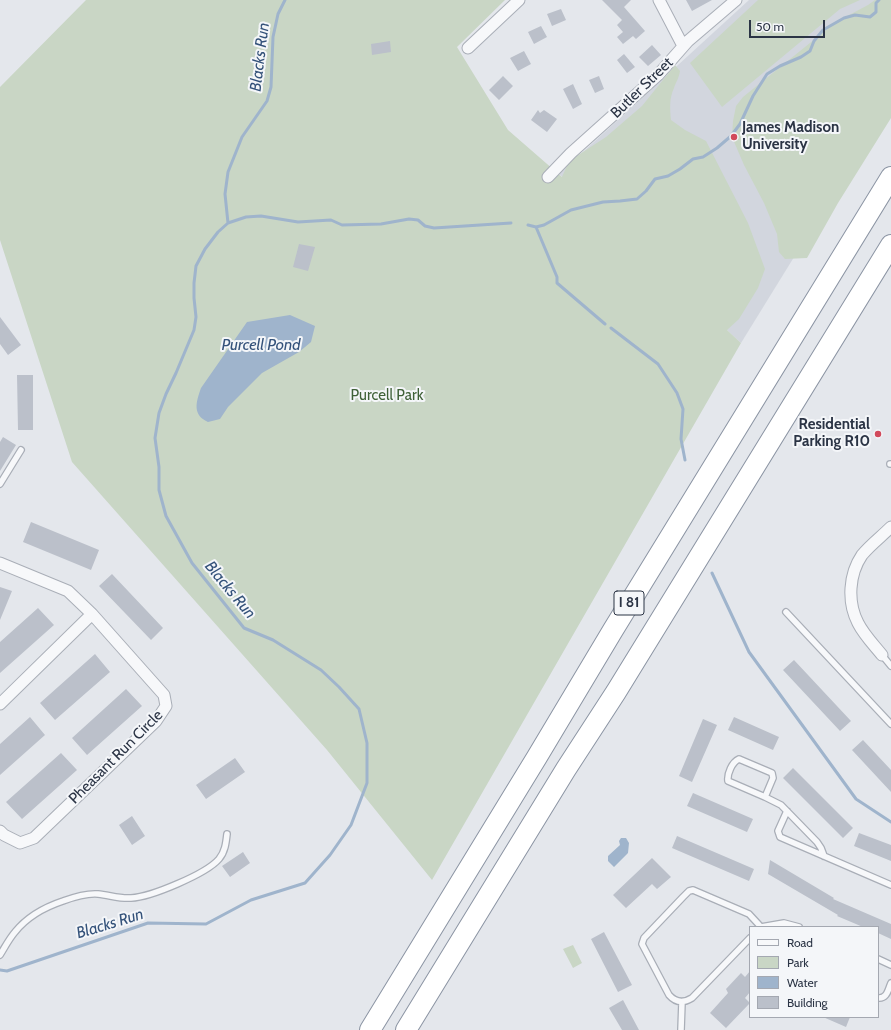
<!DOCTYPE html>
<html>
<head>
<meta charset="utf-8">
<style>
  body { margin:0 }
  #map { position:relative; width:891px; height:1030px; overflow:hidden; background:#e4e7ec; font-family:Cabin,sans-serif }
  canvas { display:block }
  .legend { position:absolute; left:749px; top:926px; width:130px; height:92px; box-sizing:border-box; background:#f4f6f9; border:1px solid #a4a8b1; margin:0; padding:5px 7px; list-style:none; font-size:12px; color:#2b3445 }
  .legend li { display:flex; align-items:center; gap:8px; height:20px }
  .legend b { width:20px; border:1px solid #a4a8b1 }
  .scale { position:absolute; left:749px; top:20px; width:76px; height:18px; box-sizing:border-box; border:2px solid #2b3445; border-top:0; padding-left:5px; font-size:12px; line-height:14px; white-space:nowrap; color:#2b3445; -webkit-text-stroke:3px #f4f6f9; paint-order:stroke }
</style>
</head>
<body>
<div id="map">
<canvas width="891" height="1030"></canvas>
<ul class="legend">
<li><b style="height:5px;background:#f7f8fa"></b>Road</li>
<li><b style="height:11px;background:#c9d6c5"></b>Park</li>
<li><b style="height:11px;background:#9fb4cc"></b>Water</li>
<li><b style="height:11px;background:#bbc0ca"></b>Building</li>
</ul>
<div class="scale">50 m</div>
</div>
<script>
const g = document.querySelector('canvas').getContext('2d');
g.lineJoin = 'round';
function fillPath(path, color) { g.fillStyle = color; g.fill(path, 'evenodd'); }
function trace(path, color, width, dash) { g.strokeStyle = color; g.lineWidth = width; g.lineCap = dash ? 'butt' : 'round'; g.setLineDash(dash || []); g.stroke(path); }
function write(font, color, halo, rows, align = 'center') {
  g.font = font + ' Cabin,sans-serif'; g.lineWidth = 4; g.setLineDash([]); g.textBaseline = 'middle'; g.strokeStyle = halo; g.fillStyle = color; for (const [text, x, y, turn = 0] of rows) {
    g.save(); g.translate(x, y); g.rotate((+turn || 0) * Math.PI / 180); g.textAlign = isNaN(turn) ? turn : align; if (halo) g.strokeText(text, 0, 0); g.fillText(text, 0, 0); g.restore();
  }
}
fillPath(new Path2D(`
  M749 0H891V100L741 343 559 174Z`), '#d2d6de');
fillPath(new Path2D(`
  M86 0H505L457 47 508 130 562 177 569 161 606 137 642 106 675 65 680 71C679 78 676 82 674 88 669 99 670 108 671 120L685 130 706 141 748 223 765 269 758 288 739 319 727 330 741 343 432 880 327 750 72 462 0 240V87Z
  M758 0H860L840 9 722 107 690 63Z
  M875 0H891V118L838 203 807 258 785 259 779 252 777 234 764 203 744 165 732 137 733 121 736 106 743 97 836 22 868 5Z
  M573 945 582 963 573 968 563 949Z`), '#c9d6c5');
fillPath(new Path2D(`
  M290 315 315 326 311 342 299 352 262 373 228 407 220 419 208 422C192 415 196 402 201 388L247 322Z
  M621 838H626L629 843 628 853 614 867 608 861V856L620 845 619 841Z`), '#9fb4cc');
trace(new Path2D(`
  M228 223 246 217 261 216 298 222 331 220 342 225 381 224 409 219 418 220 425 226 434 228 511 223
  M528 225 536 227 544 225 571 210 603 202 620 201 637 199 646 191 655 179 668 176 680 169 693 159 703 157 717 148 731 136 740 124 753 96 767 74 780 66 801 57 810 51 814 41 823 30 844 18 855 15 870 17 876 12V3L879 0
  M536 227 557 277V283L605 324
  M611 328 658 364 677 393 683 409 681 439 685 460
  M712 573 749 652 856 799 891 822
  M0 970 7 971 148 923 206 924 251 900 305 883 330 855 351 825 367 783V743L359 709 339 687 321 670 273 640 244 628 192 563 166 516 159 490V467L155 438 159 413 166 394 176 373 194 330 196 317 194 298V283L196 266 205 249 218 232 228 223 225 194 228 172 242 137 267 101 271 87 273 37 278 14 285 0`), '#9fb4cc', 3);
fillPath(new Path2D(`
  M602 0H631L624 7 645 31 636 39 633 36 623 44 617 37 623 32 617 25 622 20Z
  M686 0H712L692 11Z
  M561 9 566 20 552 26 547 14Z
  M541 26 547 37 534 44 528 32Z
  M390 41 391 52 372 55 371 44Z
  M652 45 661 55 648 66 639 57Z
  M524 51 531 64 518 71 510 58Z
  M624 54 635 67 627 73 617 60Z
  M503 76 513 86 499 100 489 90Z
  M599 76 604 89 595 93 589 80Z
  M573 84 582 104 573 109 563 89Z
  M538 110 540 113 544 110 557 119 547 132 531 120Z
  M299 244 315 247 308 271 293 267Z
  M0 317 21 345 8 355 0 344Z
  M17 375H33V430H18Z
  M3 437 16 445 0 471V442Z
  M31 522 99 550 91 570 23 542Z
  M112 574 163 628 151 640 99 586Z
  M0 587 12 591 0 620Z
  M38 608 54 625 0 673V642Z
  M95 654 110 672 55 720 40 703Z
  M794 660 851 721 840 731 783 670Z
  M126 689 142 706 87 755 72 738Z
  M30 717 45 735 0 775V744Z
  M734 717 779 737 773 750 728 730Z
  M703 719 717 725 692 782 679 776Z
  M863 740 891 770V792L852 750Z
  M61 753 77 770 22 819 6 802Z
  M235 758 245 772 206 799 196 785Z
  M793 768 853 828 843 838 783 778Z
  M693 793 753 819 747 832 687 806Z
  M132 816 145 836 132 845 119 825Z
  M859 833 891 845V861L854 846Z
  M677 836 754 869 749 881 672 848Z
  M243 852 250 863 230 877 222 866Z
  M652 858 671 877 657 889 652 884 626 908 613 895Z
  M770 860 834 898 833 899 891 924V939L878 933V927H863L837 916 838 915 768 874Z
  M604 932 632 985 618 992 591 939Z
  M750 971V992L745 998 750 1003 726 1028 710 1013 728 993 726 989 741 973 745 977Z
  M623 1000 639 1030H622L609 1008Z
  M823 1017H850L846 1027Z`), '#bbc0ca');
const service = new Path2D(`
  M890 464H891
  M0 484 21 450
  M786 612 891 724
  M882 655 891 666
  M739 759 772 773 773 778 765 797 728 781C727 774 732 762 739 759Z
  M765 797 781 805 817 842 821 848 824 856
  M787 811 778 831 780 837 891 885
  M761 927 784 923 799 927
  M750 938 692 998C684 1003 676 1003 669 995L642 944 644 938 683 897 689 891 693 890 749 914 761 927
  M0 955C5 947 9 939 15 932 27 917 45 907 63 901 74 897 86 893 98 894 109 895 120 899 131 898 151 897 206 874 219 859 225 852 226 843 227 834
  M878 959 891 965
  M878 998C887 999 888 990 891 983
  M681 1030 682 1002`);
const minor = new Path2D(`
  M659 0 683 46
  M468 48 519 0
  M548 177 571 153 658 75 688 41 736 0
  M0 563 68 591 92 614 164 695 166 706 156 721 34 838 20 843 4 835 0 831
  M882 655C874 645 864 635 858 623 847 602 849 574 862 555 870 545 882 536 891 527
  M0 704 92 614`);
const motorway = new Path2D(`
  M370 1030 537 757 613 630 891 177
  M406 1030 566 769 616 692 891 245`);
trace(service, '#a9aeb7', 8);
trace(minor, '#a9aeb7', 13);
trace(motorway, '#8b94a3', 22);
trace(service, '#f7f8fa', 5.5);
trace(minor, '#f7f8fa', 11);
trace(motorway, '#fff', 20);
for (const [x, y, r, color] of [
  [734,137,4,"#d1495b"],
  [878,434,4,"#d1495b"]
]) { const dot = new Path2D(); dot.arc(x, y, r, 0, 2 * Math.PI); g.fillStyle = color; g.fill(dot); trace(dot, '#f4f6f9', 1.5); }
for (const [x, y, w] of [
  [629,603,30]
]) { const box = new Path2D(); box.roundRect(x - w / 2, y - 12, w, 24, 3); g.fillStyle = '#f4f6f9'; g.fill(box); trace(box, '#2b3445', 1); }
write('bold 14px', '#2b3445', null, [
  ["I 81",629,603]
]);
write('15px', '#2b3445', '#f4f6f9', [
  ["Butler Street",642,88,-44],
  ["Pheasant Run Circle",116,757,-45]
]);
write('bold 15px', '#2b3445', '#f4f6f9', [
  ["James Madison",742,128],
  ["University",742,145],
  ["Residential",870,425,"right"],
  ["Parking R10",870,442,"right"]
], 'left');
write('15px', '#3f6138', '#f4f6f9', [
  ["Purcell Park",387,396]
]);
write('italic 16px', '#34527a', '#f4f6f9', [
  ["Blacks Run",260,57,-83],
  ["Purcell Pond",261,345],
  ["Blacks Run",230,590,50],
  ["Blacks Run",110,924,-17]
]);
</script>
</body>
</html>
